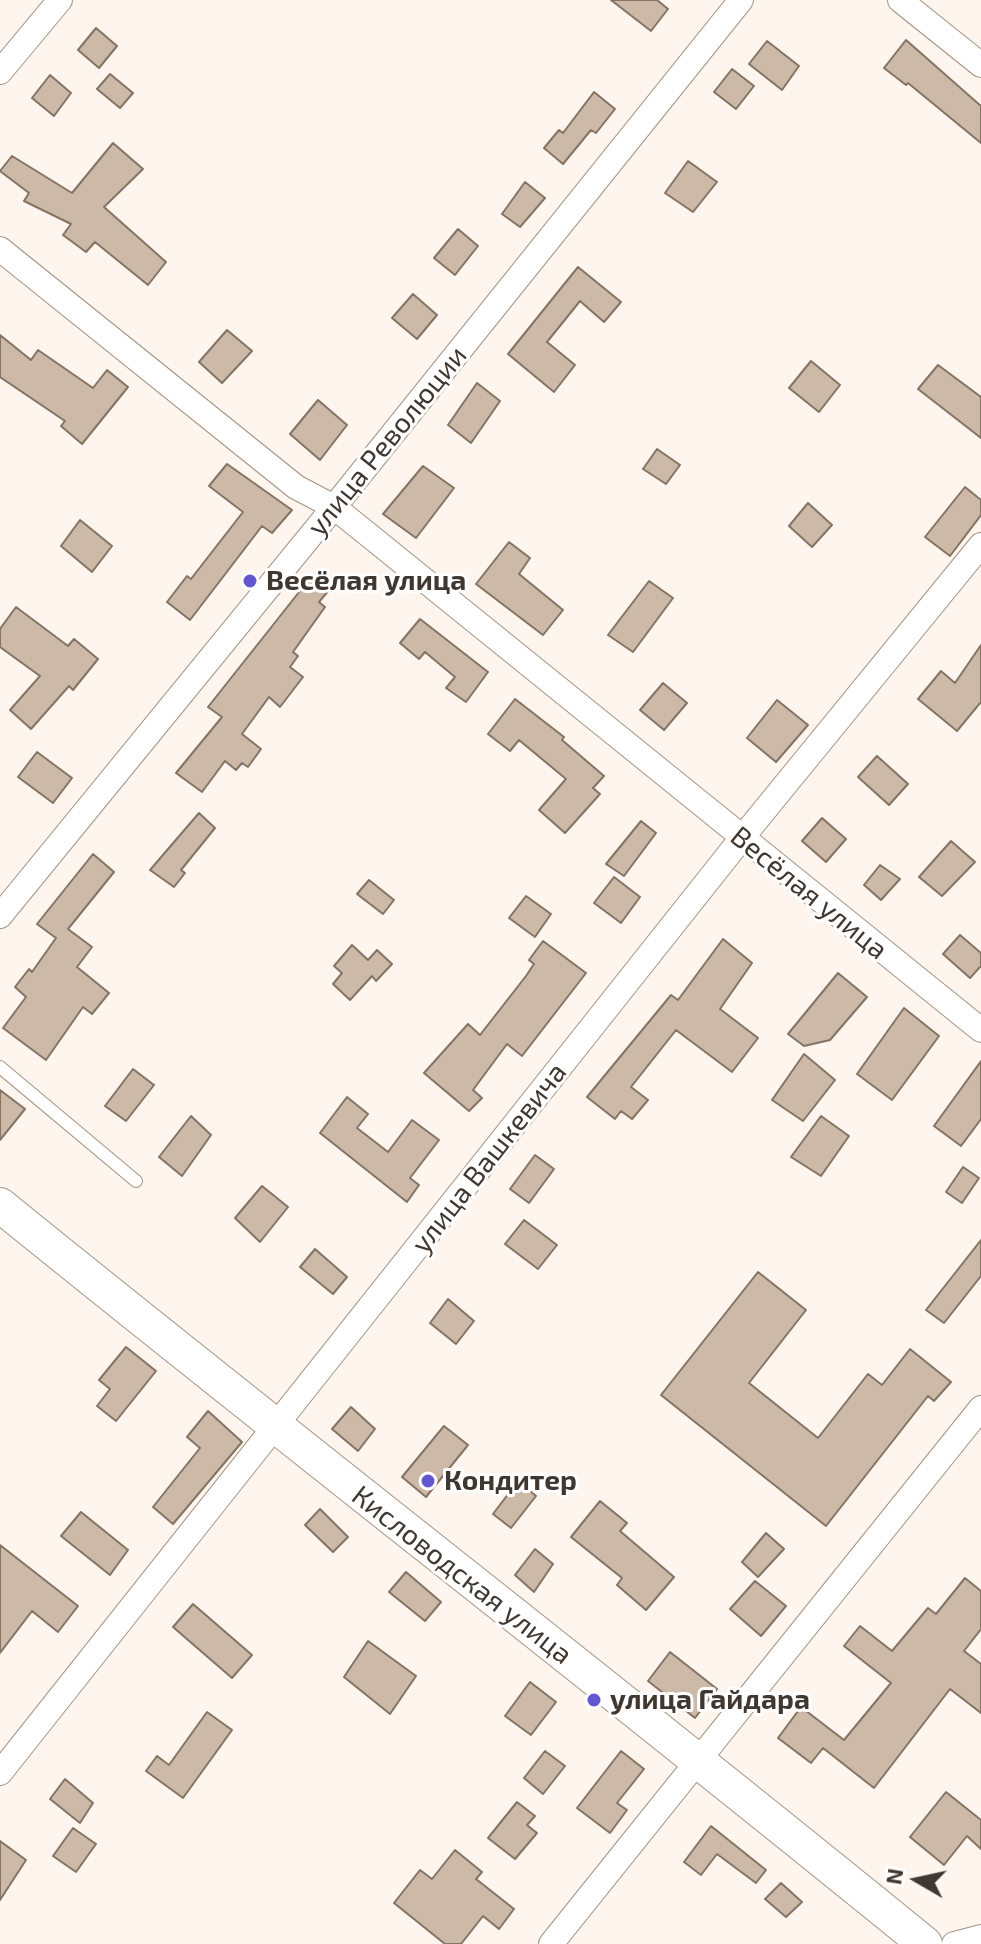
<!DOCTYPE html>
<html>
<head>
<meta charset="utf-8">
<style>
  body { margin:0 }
  #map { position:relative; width:981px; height:1944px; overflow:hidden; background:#fdf5ee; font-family:"Exo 2",sans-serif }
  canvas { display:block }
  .north { position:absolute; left:877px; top:1840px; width:80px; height:80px; -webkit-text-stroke:6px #fff; paint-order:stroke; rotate:279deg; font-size:22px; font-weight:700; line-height:32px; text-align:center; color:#3f3730 }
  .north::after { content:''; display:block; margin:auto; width:28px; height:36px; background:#3f3730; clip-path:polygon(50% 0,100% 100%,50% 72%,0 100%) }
</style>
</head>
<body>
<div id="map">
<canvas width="981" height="1944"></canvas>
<div class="north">N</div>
</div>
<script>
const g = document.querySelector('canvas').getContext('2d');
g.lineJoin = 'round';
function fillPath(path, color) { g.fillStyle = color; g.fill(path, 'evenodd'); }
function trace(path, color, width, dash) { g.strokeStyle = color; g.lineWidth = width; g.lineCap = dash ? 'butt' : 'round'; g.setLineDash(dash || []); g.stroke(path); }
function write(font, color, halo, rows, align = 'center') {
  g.font = font + ' "Exo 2",sans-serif'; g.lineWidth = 6; g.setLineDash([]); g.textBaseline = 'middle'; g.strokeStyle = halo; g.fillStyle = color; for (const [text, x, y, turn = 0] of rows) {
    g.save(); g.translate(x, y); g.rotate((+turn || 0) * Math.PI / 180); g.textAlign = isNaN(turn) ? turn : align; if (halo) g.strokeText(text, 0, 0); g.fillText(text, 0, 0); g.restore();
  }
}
const building = new Path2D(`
  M611 0H657L668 9 651 31Z
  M96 28 117 46 99 68 78 50Z
  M906 40 981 106V143L908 83 906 85 884 68Z
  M767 41 799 66 782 90 749 64Z
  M732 69 754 86 736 109 714 92Z
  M110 74 133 93 120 108 97 89Z
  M50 75 71 93 54 116 32 98Z
  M594 92 615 109 596 133 591 130 563 164 544 148 559 130 563 133Z
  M113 143 143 169 104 207 166 262 148 285 95 242 86 252 63 235 71 224 24 201 29 193 0 171 12 156 72 193Z
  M688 161 717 182 693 212 665 193Z
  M525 182 545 198 520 227 502 214Z
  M458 229 478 246 455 275 434 258Z
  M578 267 621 302 604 322 580 301 547 342 575 365 554 392 508 354Z
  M413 294 437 315 417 339 392 318Z
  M227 330 252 351 222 383 199 362Z
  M0 335 31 360 38 350 93 388 107 370 128 387 82 444 61 426 65 421 0 377Z
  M811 361 840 385 819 412 789 388Z
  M938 365 981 397V438L918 389Z
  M477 383 500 401 471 443 448 425Z
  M318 400 347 425 320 460 290 434Z
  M657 449 680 465 666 484 643 469Z
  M227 464 292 510 272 533 262 526 190 620 167 602 187 576 191 579 243 512 209 486Z
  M423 466 454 488 416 538 383 514Z
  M965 487 981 500V515L950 556 925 537Z
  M808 503 832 525 812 547 789 526Z
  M80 520 112 546 92 572 61 546Z
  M509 542 530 558 519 574 563 610 543 635 476 584Z
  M311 577 329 590 319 602 325 607 293 652 298 656 290 667 303 677 280 707 269 697 242 734 261 749 248 767 242 763 236 770 225 761 202 792 176 773 222 717 208 707Z
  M649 581 673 598 633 652 608 635Z
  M16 607 68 646 74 639 98 659 73 690 69 686 31 729 10 710 40 676 0 647V629Z
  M420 619 488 672 466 702 446 688 455 677 425 652 419 659 400 643Z
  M981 645V702L957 731 918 699 941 671 955 683Z
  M663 683 687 703 664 730 640 710Z
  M515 699 564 737 562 740 604 776 593 788 600 794 565 833 539 810 566 779 519 740 510 751 488 734Z
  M777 700 808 725 776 762 747 738Z
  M37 752 72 778 53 803 18 777Z
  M877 756 908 784 889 805 858 777Z
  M199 813 215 828 181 870 185 873 174 887 150 870Z
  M822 818 846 839 826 862 802 841Z
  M641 821 656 833 624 876 606 864Z
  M951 841 975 862 942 896 919 877Z
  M93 854 114 872 68 929 92 947 77 967 109 993 92 1014 83 1007 46 1060 3 1028 26 997 15 987 29 969 32 972 56 938 37 924Z
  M880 865 900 879 881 900 864 885Z
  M614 877 640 897 621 923 594 903Z
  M369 880 394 900 383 914 357 894Z
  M526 896 551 914 535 937 509 918Z
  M960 935 981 953V966L970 978 943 954Z
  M723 939 752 963 720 1009 758 1038 732 1072 676 1030 631 1087 648 1100 632 1119 621 1111 615 1119 587 1097 671 995 678 1000Z
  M543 941 586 973 522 1056 507 1044 473 1090 482 1098 469 1111 424 1073 468 1024 480 1035 526 976 534 964 529 960Z
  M352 945 368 960 377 950 392 964 376 981 372 976 350 1000 333 984 342 973 334 966Z
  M838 973 867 997 830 1040 804 1046 788 1034Z
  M904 1008 939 1036 892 1100 857 1074Z
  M804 1054 835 1080 803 1121 772 1100Z
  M981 1061V1119L961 1146 934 1126Z
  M133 1069 154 1085 126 1121 105 1106Z
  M0 1090 25 1109 0 1140Z
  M347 1097 368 1114 357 1128 388 1152 412 1120 439 1140 410 1178 419 1185 407 1202 320 1133Z
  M191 1116 211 1135 182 1176 159 1157Z
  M821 1116 849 1136 821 1176 791 1157Z
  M535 1155 554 1169 529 1203 510 1189Z
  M963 1167 979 1178 962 1203 946 1192Z
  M262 1186 288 1207 260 1242 235 1218Z
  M524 1220 557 1245 538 1269 505 1244Z
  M981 1240V1276L944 1323 926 1310Z
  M315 1249 347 1277 333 1294 300 1267Z
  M758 1272 806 1310 749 1383 818 1438 868 1374 882 1385 910 1349 951 1382 934 1401 928 1396 826 1526 661 1395Z
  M448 1299 474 1321 456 1344 430 1323Z
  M126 1347 156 1371 116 1421 97 1406 110 1389 99 1380Z
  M351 1407 375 1429 358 1451 332 1429Z
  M208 1411 242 1442 173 1524 153 1507 200 1448 187 1437Z
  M444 1426 468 1445 426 1497 402 1477Z
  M518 1481 536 1496 511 1528 493 1514Z
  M600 1501 627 1523 620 1531 674 1577 646 1610 617 1585 622 1578 571 1537Z
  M320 1509 348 1537 333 1552 305 1525Z
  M81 1512 128 1550 110 1575 61 1536Z
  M766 1533 784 1549 758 1577 742 1562Z
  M0 1545 78 1606 58 1632 32 1611 0 1653Z
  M535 1549 553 1564 534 1592 515 1575Z
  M406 1572 441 1602 425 1621 389 1592Z
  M965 1578 981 1591V1629L964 1651 981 1664V1713L950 1689 874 1788 823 1748 811 1763 778 1738 801 1707 844 1740 891 1683 844 1646 860 1626 892 1651 928 1608 936 1614Z
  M755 1581 786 1606 761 1636 730 1609Z
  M193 1604 252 1655 232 1678 173 1627Z
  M368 1641 416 1676 390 1714 344 1677Z
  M670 1652 717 1689 695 1718 648 1681Z
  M530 1682 556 1702 531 1735 505 1716Z
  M207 1712 232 1730 183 1798 146 1771 157 1756 169 1765Z
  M545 1751 565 1766 543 1794 524 1778Z
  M621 1751 644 1769 617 1803 627 1810 610 1833 577 1808Z
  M65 1779 93 1803 80 1823 50 1799Z
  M946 1792 981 1820V1849L967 1836 944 1865 910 1837Z
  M517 1802 535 1816 527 1825 537 1833 515 1859 488 1838Z
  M711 1826 766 1870 756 1883 717 1854 701 1875 684 1862Z
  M73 1828 96 1844 76 1872 53 1856Z
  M0 1841 26 1860 0 1900Z
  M455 1850 482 1872 476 1879 514 1909 499 1929 483 1916 461 1944H445L394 1903 420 1870 432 1879Z
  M781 1883 802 1902 786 1917 765 1899Z`);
fillPath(building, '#ccb9a7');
trace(building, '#857464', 2);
const lane = new Path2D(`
  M0 1067 136 1181`);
const street = new Path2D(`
  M900 0 981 65
  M0 72 60 0
  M0 249 296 487 334 507 981 1030
  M0 916 334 507 741 0
  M0 1773 741 839 981 545
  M551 1944 981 1408
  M954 1944 981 1937`);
const secondary = new Path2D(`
  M0 1205C307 1454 619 1694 925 1944`);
trace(lane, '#a59382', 14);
trace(street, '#a59382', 26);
trace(secondary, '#a59382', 36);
trace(lane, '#fff', 12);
trace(street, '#fff', 24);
trace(secondary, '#fff', 34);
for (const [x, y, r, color] of [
  [250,581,8,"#6257d0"],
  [428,1481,8,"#6257d0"],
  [594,1700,8,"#6257d0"]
]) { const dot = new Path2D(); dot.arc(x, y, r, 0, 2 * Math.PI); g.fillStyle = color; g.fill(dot); trace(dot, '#fff', 3); }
write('28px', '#3f3730', '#fff', [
  ["улица Революции",387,441,-51],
  ["Весёлая улица",809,893,39],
  ["улица Вашкевича",489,1158,-52],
  ["Кисловодская улица",462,1575,38]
]);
write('bold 28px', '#3f3730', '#fff', [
  ["Весёлая улица",266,581],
  ["Кондитер",444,1481],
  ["улица Гайдара",610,1700]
], 'left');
</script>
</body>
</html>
